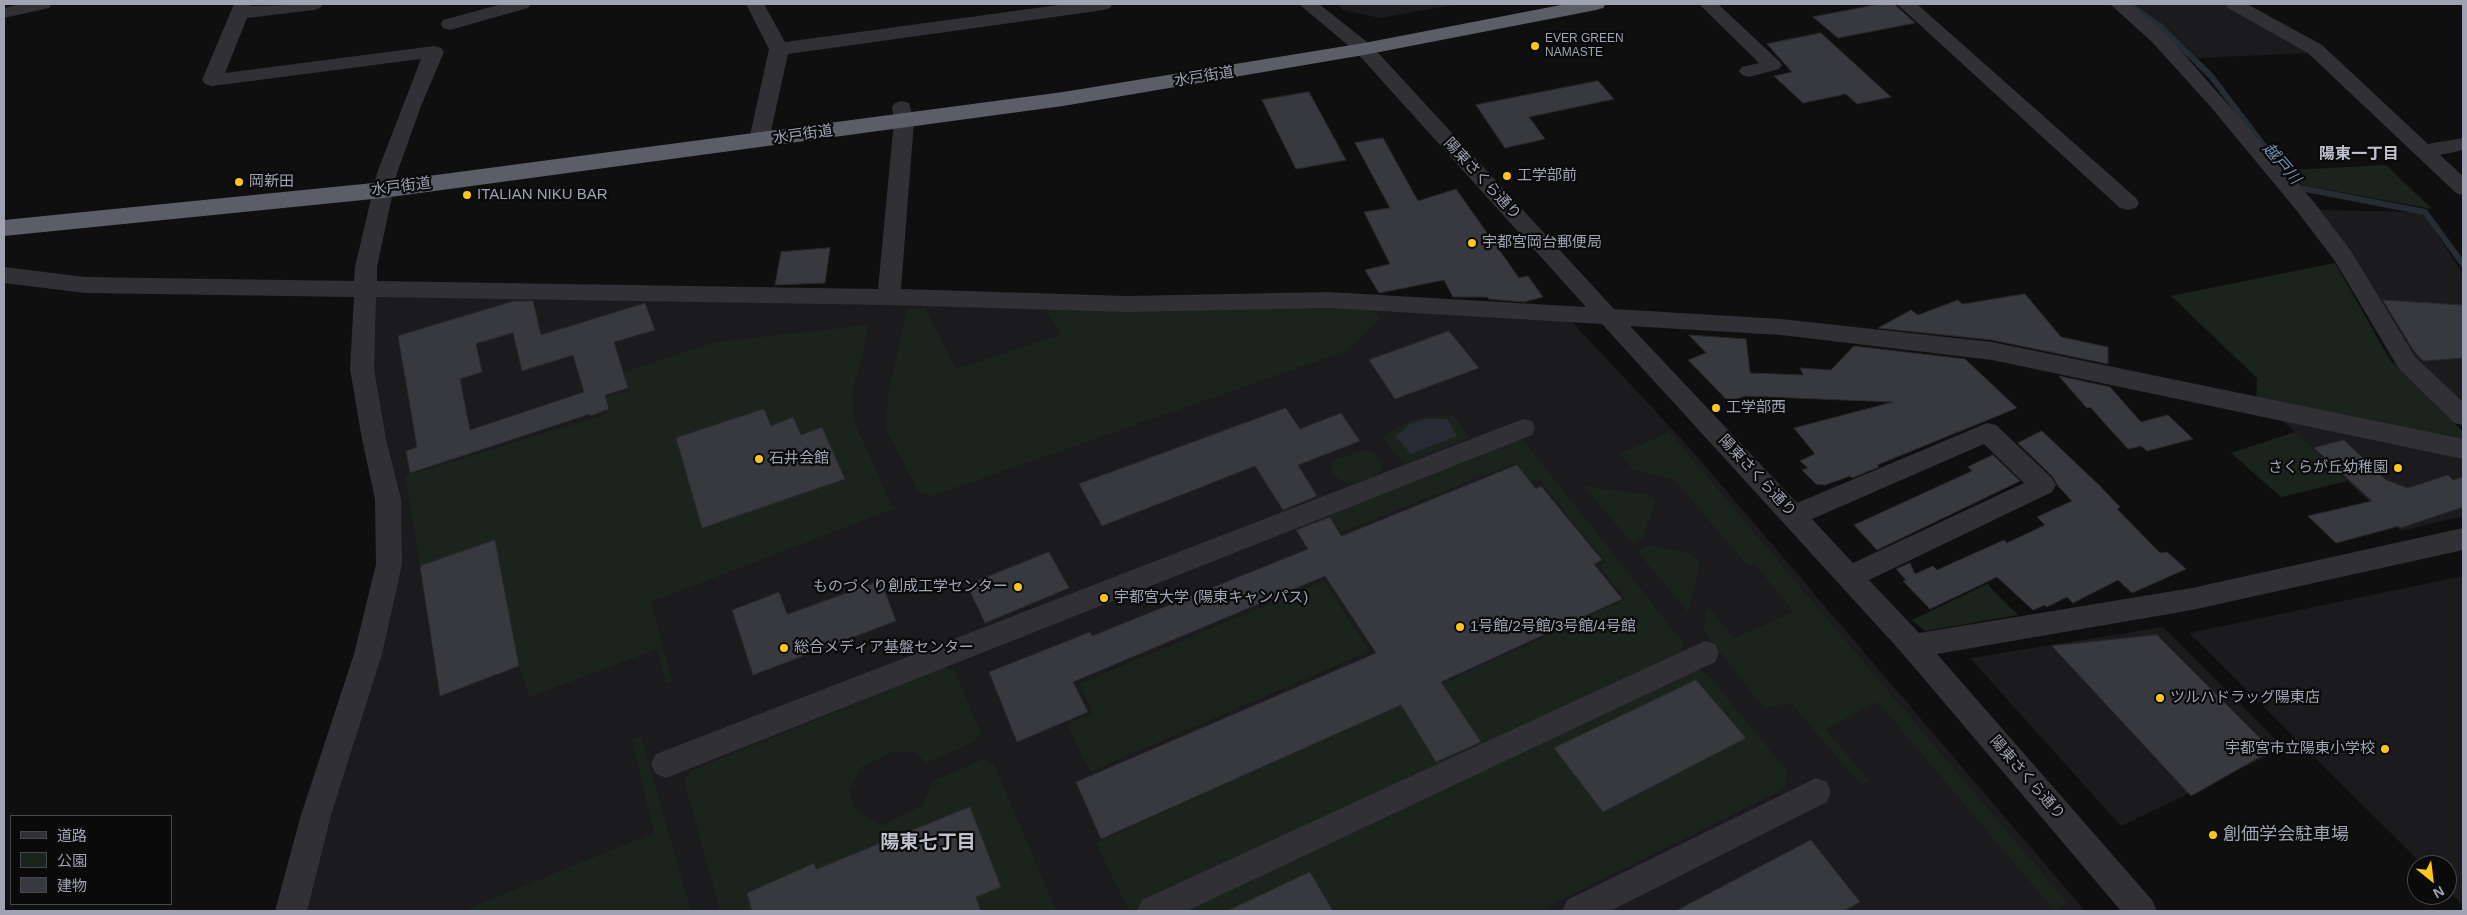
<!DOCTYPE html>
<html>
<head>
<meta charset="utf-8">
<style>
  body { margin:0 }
  #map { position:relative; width:2467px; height:915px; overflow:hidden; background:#0f0f10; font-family:Helvetica,"Noto Sans JP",sans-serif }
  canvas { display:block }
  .frame { position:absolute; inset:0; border:5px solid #9fa3b2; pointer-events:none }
  .legend { position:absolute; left:10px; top:815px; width:162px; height:90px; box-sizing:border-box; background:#0a0a0b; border:1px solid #46474e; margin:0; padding:6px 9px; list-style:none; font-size:15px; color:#9fa3b2 }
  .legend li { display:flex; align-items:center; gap:10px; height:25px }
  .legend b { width:25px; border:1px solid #46474e }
  .north { position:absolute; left:2407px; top:855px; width:50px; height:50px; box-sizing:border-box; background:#0a0a0b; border:1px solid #46474e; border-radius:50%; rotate:151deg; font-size:14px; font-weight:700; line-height:20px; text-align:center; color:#9fa3b2 }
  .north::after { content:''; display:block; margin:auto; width:18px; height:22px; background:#fdc61a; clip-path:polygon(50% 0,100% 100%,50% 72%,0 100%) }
</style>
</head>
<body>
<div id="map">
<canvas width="2467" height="915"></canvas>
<div class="frame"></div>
<ul class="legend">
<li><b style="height:6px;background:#303035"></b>道路</li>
<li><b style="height:14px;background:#1b231d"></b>公園</li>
<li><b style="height:14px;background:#38393e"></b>建物</li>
</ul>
<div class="north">N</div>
</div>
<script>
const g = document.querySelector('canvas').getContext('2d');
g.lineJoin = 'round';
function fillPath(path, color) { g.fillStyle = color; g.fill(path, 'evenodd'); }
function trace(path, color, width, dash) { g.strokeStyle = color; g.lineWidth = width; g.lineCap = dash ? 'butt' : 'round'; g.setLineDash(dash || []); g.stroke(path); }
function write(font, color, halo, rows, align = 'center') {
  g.font = font + ' Helvetica,"Noto Sans JP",sans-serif'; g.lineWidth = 4.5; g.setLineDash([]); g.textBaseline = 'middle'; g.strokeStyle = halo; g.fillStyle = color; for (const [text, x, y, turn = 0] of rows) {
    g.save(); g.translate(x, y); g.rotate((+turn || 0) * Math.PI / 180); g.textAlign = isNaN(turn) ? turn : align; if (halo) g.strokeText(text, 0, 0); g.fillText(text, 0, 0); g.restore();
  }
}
fillPath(new Path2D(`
  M1336 4H1458L1380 18 1343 10Z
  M2135 4H2224L2309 53 2198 58 2168 29Z
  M2317 210 2417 212 2426 217 2463 274V408L2409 360Z
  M376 293 1282 305 1571 321 1689 447 2085 911H300L339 764 392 591 368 366Z
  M2274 413 2463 455V516L2401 531Z
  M2463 576V905L2447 889V865H2423L2189 633Z
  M2163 627 2284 748 2121 826 1970 658Z`), '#1b1b1d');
fillPath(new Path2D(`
  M2386 165 2432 209 2302 185 2291 170Z
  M2335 263 2390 360 2463 432V443L2256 401 2257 378 2171 296Z
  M1044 306 1372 308 1380 318 1349 350 932 496 919 492 886 429 888 394 907 309 925 308 956 369 1061 334Z
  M868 325 861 362 852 391 855 423 893 509 651 602 672 681 666 684 657 649 529 697 519 666 495 540 420 566 405 476 607 414 602 398 626 391 621 373 716 342Z
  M1440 415 1455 416 1469 438 1404 464 1383 438C1401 423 1417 416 1440 415Z
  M1669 432 2067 903 2055 911 1878 702 1825 729 1869 781 1861 785 1791 703 1764 708 1703 630 1708 606 1734 638 1794 612 1755 564 1748 566 1674 479 1634 470 1620 454Z
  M2295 432 2347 481 2281 497 2231 453Z
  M1513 437 1524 441 1684 644 1683 652 1135 911H1129L1096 843 1626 599 1599 566 1605 562 1539 479 1531 482 1515 463 1342 532 1327 511Z
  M1362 450 1373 452 1382 464V469C1369 484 1343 488 1331 472L1333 461Z
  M1584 486 1651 495 1656 501 1642 539 1632 543Z
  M1648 545 1692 554 1700 564 1688 612 1637 551Z
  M1324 581 1369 651 1090 772 1067 724 1093 713 1079 684Z
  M1987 584 2018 615 1925 631 1912 620Z
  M945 667 954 670 981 733 975 741 927 763 916 753 895 751 861 767 849 791 856 811 882 825 922 806 933 781 984 759 994 764 1056 911H720L684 781 691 771Z
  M1696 668 1707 674 1788 772 1784 789 1539 911H1178Z
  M641 736 691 911H462L654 833 632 740Z`), '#1b231d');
fillPath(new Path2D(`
  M1426 419H1447L1457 436 1411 454 1396 437 1410 424Z`), '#252c34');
trace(new Path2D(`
  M2129 4 2160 26 2211 76 2264 146
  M2294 182 2300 188 2425 212 2463 264`), '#252c34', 6);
const building = new Path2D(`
  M1880 4H1894L1915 23 1838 38 1813 17Z
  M1821 33 1891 97 1857 104 1846 94 1803 103 1774 76 1792 72 1767 44Z
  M1598 81 1614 99 1529 117 1545 139 1505 148 1476 105Z
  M1309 92 1346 160 1296 169 1262 100Z
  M1383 138 1418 201 1456 189 1519 278 1528 276 1543 297 1524 302 1489 299 1487 297H1453L1444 280 1379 293 1365 270 1390 264 1364 212 1390 208 1355 143Z
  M830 248 825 283 775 285 781 252Z
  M2025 294 2061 337 2108 347V364L1992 340 1878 328 1911 310 1918 315 1958 300 1962 304Z
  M2383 300 2463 305V358L2423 361 2414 351Z
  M514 301H533L541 335 645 303 655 330 614 342 628 388 605 395 609 409 590 416V414L410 473 406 451 417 447 398 336ZM513 333 522 371 573 355 584 392 470 430 460 379 482 372 476 344Z
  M1449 331 1479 368 1395 399 1369 360Z
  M1689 335 1746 339 1750 373 1803 375 1800 368 1831 370 1854 346 1965 359 2017 408 1877 465 1879 467 1852 478 1850 476 1825 485 1816 484 1802 470 1808 468 1800 461 1815 454 1794 428 1893 402 1745 396 1729 402 1688 360 1706 353Z
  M2059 376 2110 387 2141 422 2168 415 2193 439 2147 451 2141 446 2128 449 2090 407 2087 408Z
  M1286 408 1300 429 1341 413 1360 441 1298 465 1317 496 1283 510 1255 466 1102 526 1079 484Z
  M764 409 771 426 793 417 801 435 822 427 845 479 702 528 676 438Z
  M2042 431 2099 485 2120 507 2117 509 2160 553 2167 552 2186 569 2132 593 2118 580 2073 603 2067 597 2047 607 2045 605 2033 610 1997 577 1930 609 1903 581 1906 580 1896 569 1910 563 1915 574 1933 566 1937 570 2004 540 2007 543 2045 525 2037 517 2072 501 2058 486 2053 477 2018 443Z
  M2344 440 2386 480 2408 488 2448 475 2453 480 2463 477V507L2400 528 2399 526 2336 543 2308 516 2372 501 2314 448Z
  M1993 455 2020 481 1877 550 1854 525 1972 471 1968 467Z
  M1517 465 1536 489 1541 486 1602 560 1594 564 1622 599 1441 682 1481 742 1436 762 1401 705 1101 839 1076 782 1376 653 1325 576 1073 682 1088 712 1017 742 989 672 1090 632 1092 636 1308 549 1296 530 1330 517 1341 536Z
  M495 540 519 666 440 696 420 566Z
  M1049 552 1069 588 985 623 967 585Z
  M881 581 896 621 753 675 732 610 779 592 787 614Z
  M2157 635 2272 750 2191 796 2052 646Z
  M1696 680 1746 738 1603 812 1554 748Z
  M970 807 1001 887 976 897 981 911H752L747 893 814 863 816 869Z
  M1811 840 1860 902 1844 911H1676Z
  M1310 872 1333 911H1227Z`);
fillPath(building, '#38393e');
trace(building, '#29292c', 1);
fillPath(new Path2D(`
  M20 4H52L49 8 4 18V8Z
  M234 4H252L251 6 323 4 320 8 314 10 247 18 225 73 434 46 441 48 444 52 421 106 397 173 377 267V281L878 289 894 121 892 107 895 103 902 101 909 103 914 121 901 289 1128 296 1329 292 1586 307 1357 53 1299 4H1319L1371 45 1614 309 1781 319 1992 342 2463 439V459L1992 360 1781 335 1630 326 1797 503 1987 423 1996 425 2052 478 2056 485 2052 492 1869 580 1919 633 2192 588 2463 528V550L2192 610 1937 654 2152 900 2157 911H2121L1903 654 1602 324 1329 308 1128 312 889 305 376 297 374 369 386 439 401 499 402 564 382 654 331 815 307 911H275L301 815 354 654 376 564 375 499 362 439 350 369 354 297 85 293 4 283V267L85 277 354 281 355 267 377 173 421 59 212 86 205 84 202 80ZM1984 444 2024 483 1853 563 1812 519Z
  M502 4H531L528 8 450 30 443 28 441 24 443 20Z
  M746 4H764L785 42 1066 4H1113L1110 8 1104 10 788 54 769 140 766 145 759 146 752 145 749 140 769 49Z
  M1699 4H1718L1779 61 1782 65 1779 69 1749 77 1742 75 1739 71 1742 67 1759 63Z
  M1897 4H1917L2136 198 2139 203 2136 208 2128 210 2120 208Z
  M2110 4H2130L2166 34 2313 201 2351 251 2415 357 2463 402V425L2454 423 2399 369 2335 261 2297 211 2210 106 2152 42Z
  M2225 4H2247L2322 45 2428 144 2463 138V150L2440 155 2463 176V195L2456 193 2308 53 2228 8Z
  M1523 419 1532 421 1535 428 1532 435 666 778 656 774 651 764 656 754Z
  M1705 641 1715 644 1719 653 1715 662 1187 911H1137L1142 900Z
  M1816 778 1827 782 1831 792 1827 802 1610 911H1562L1567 900Z`), '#303035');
fillPath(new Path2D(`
  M1566 4H1606L1603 8 1596 10 1364 55 1063 106 383 198 4 236V220L383 182 1063 92 1364 43Z`), '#5b5d67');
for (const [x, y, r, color] of [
  [1535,46,5,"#fdc61a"],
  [1507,176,5,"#fdc61a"],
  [239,182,5,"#fdc61a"],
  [467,195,5,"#fdc61a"],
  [1472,243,5,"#fdc61a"],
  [1716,408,5,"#fdc61a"],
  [759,459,5,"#fdc61a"],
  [2398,468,5,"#fdc61a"],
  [1018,587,5,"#fdc61a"],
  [1104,598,5,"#fdc61a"],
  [1460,627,5,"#fdc61a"],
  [784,648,5,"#fdc61a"],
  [2160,698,5,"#fdc61a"],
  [2385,749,5,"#fdc61a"],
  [2213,835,5,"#fdc61a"]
]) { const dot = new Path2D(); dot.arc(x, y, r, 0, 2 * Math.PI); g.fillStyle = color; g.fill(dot); trace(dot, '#0a0a0b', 2); }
write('12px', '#9fa3b2', '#0a0a0b', [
  ["EVER GREEN",1545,39],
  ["NAMASTE",1545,53]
], 'left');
write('15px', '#9fa3b2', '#0a0a0b', [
  ["水戸街道",1204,77,-9],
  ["水戸街道",803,135,-8],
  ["陽東さくら通り",1482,179,47],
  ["水戸街道",401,187,-7],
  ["陽東さくら通り",1757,476,47],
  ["陽東さくら通り",2027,778,49]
]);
write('15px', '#9fa3b2', '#0a0a0b', [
  ["工学部前",1517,176],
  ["岡新田",249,182],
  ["ITALIAN NIKU BAR",477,195],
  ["宇都宮岡台郵便局",1482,243],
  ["工学部西",1726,408],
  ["石井会館",769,459],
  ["さくらが丘幼稚園",2388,468,"right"],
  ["ものづくり創成工学センター",1008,587,"right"],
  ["宇都宮大学 (陽東キャンパス)",1114,598],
  ["1号館/2号館/3号館/4号館",1470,627],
  ["総合メディア基盤センター",794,648],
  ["ツルハドラッグ陽東店",2170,698],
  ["宇都宮市立陽東小学校",2375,749,"right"]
], 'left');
write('bold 16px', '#c0c2ce', '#0a0a0b', [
  ["陽東一丁目",2359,155]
]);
write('italic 16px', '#728eb1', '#0a0a0b', [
  ["越戸川",2281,164,49]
]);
write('18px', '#9fa3b2', '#0a0a0b', [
  ["創価学会駐車場",2223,835]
], 'left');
write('bold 19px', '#c0c2ce', '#0a0a0b', [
  ["陽東七丁目",928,843]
]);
</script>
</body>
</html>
